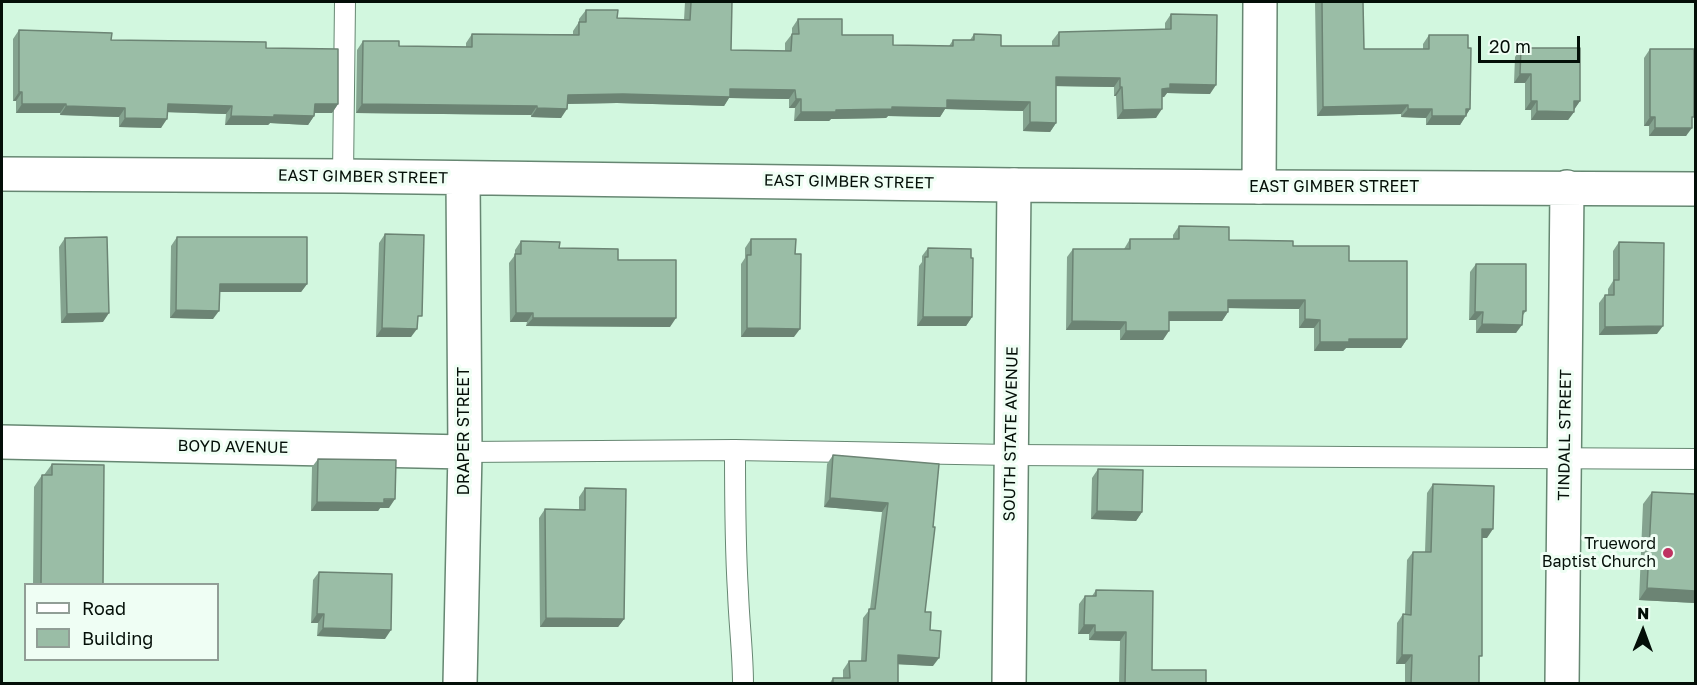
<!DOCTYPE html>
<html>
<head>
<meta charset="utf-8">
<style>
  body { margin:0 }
  #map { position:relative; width:1697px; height:685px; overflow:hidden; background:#d2f7df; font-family:"Golos Text",sans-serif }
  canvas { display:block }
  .frame { position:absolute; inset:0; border:3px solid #040f08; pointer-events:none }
  .legend { position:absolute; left:24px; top:583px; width:195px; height:78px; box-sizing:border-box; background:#effef4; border:2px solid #919e96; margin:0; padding:8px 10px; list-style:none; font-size:18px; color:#040f08 }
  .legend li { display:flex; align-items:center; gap:12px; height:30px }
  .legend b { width:30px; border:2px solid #919e96 }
  .north { position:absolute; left:1613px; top:601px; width:60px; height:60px; -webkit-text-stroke:4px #effef4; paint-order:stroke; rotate:1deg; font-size:16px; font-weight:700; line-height:24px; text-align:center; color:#040f08 }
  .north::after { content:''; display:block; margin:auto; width:21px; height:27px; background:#040f08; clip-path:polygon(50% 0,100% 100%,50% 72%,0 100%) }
  .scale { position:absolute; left:1478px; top:36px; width:102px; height:27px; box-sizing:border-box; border:3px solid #040f08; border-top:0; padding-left:8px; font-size:18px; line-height:21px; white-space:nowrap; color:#040f08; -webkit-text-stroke:4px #effef4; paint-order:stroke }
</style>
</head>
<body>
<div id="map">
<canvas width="1697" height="685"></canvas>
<div class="frame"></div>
<ul class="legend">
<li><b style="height:8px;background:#fff"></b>Road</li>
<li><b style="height:16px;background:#9abda6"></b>Building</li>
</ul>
<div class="north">N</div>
<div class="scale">20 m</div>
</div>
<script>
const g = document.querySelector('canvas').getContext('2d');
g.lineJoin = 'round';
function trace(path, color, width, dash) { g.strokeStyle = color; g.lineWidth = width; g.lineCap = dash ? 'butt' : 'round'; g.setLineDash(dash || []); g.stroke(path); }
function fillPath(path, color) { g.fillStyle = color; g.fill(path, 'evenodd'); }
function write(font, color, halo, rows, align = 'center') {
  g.font = font + ' "Golos Text",sans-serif'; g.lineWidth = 6; g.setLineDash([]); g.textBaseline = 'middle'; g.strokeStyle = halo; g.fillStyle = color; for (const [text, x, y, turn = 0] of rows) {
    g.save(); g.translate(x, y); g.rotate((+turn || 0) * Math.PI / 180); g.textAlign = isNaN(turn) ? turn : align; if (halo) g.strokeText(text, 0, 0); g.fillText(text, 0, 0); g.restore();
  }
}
const service = new Path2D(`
  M343 176 345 2
  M735 450C735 497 735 545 738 592 739 623 743 653 743 684
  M465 452 735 450 1011 455 1696 459`);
const minor = new Path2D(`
  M2 174 343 176 1014 185
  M1259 187 1696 189
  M2 442 465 452
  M460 684 465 452 463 178
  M1562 684 1567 187`);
const tertiary = new Path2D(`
  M1009 684 1014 185 1259 187 1260 2`);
trace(service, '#668772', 22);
trace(minor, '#668772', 36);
trace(tertiary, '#668772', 36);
trace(service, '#fff', 20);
trace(minor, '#fff', 33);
trace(tertiary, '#fff', 33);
fillPath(new Path2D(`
  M685 2H732L731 50 785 51V43L792 34V28L798 19 842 35 893 45 949 46 953 40H970L974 34 1001 46H1052V41L1059 32 1165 30V23L1171 14 1210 94 1167 93 1164 97H1162L1156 118 1117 119 1116 96H1114V87L1056 86V123L1050 132 1023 131V111L945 109 940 117 888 116 886 118 831 119 829 121H794L795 108H789V99L729 98 724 106 617 103 567 104 561 118 531 117V115L356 113 357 50 363 41 399 46 466 47V43L472 34H573V31L579 22V19L586 10 617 18 684 20Z
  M1315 2H1363L1364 49H1423V44L1429 35 1470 109 1460 125H1426V118L1401 117V114L1317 116Z
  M19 30 111 40 266 48 338 104 332 113H315L314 116 308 125 270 123 268 125H225L226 114 167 112 161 128 119 127V117L60 115V113H16V101H13V39Z
  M1521 48 1580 101 1574 109V112L1568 120H1531V110H1525V83H1514L1515 57Z
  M1650 49 1692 121 1686 136H1649V126H1644V58Z
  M1179 226 1229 240 1293 246 1349 261 1407 339 1401 348H1346L1343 351H1314V328H1299V309L1228 308V312L1222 321H1169L1163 340H1120V330H1066L1067 257 1073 249H1124L1130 239H1173V235Z
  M385 234 417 322 411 337H376L379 243Z
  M177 237 307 284 301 292H220L213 319 170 318 171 246Z
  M65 238 103 322 61 323 59 247Z
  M751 239 795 254 794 337H741V264L745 258V248Z
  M521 241 618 260 670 327 526 326 527 322H510L509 263 515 255V250Z
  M1619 242 1657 334 1599 335V303L1605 295H1608V289L1613 281V251Z
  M928 248 972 317 966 326H917L919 266 922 262V256Z
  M1476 264 1526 311 1523 315 1516 333H1476V320H1469L1470 272Z
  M833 455 939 464 925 612 930 630 933 666 898 664V684H829L833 678H843V670L849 661H861L863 618 870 609 882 512 824 507 827 464Z
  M318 459 389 508H380L378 511H311L312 467Z
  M52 464 103 585H33L34 487 42 475H44Z
  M1098 469 1142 512 1136 521 1091 519 1092 478Z
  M1433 484 1487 538H1482L1479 684H1405V664H1396L1397 623 1403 614H1405L1407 560 1413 552H1425L1427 493Z
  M585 488 624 619 618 627H540L539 518 545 509 579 510V497Z
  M1652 492 1695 603 1639 600 1643 504Z
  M319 572 385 639 317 636 318 623H311L313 580Z
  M1096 590 1152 670 1206 684H1119L1120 641 1089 640V634H1078L1079 604 1085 596H1092Z`), '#84a38f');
fillPath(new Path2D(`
  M1520 74H1531L1525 83H1514Z
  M1056 77 1120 78 1114 87 1050 86Z
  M1170 84 1216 85 1210 94 1167 93 1164 97 1155 98 1162 89Z
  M1120 87H1122L1116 96H1114Z
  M730 89 795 90 789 99 729 98 724 106 617 103 561 104 568 95Z
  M19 92H22L16 101H13Z
  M796 99H801L795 108H789Z
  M947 100 1030 102 1023 111 945 109 940 117 888 116 886 118 831 119 829 121H794L801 112 892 107Z
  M1531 101H1537L1531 110H1525Z
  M1574 101H1580L1574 110Z
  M22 104H66L60 113H16Z
  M168 104 232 106 226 114 162 112Z
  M315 104H338L332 113H309Z
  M362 104 537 106 531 115 356 113Z
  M1408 105 1401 114 1317 116 1323 107Z
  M66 106 125 108 119 117 60 115Z
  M537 108 567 109 561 118 531 117Z
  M1162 109 1156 118 1117 119 1123 110Z
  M1408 109H1432L1426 118 1401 117Z
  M1466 109H1470L1460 125H1426L1432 116Z
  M1537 111 1574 112 1568 120H1531Z
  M274 115 314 116 308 125 270 123 268 125H225L231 116Z
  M1650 117H1655L1649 126H1644Z
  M125 118 167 119 161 128 119 127Z
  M1030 122 1056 123 1050 132 1023 131Z
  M1655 128H1692L1686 136H1649Z
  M220 284H307L301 292H214Z
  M1228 300H1305L1299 309 1222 308Z
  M176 310 219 311 213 319 170 318Z
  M1169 312H1228L1222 321H1163Z
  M1475 312H1483L1476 320H1469Z
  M109 313 103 322 61 323 67 314Z
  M516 313H533L527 322H510Z
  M923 317H972L966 326H917Z
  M533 318H676L670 327 526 326Z
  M1305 319 1320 320 1314 328H1299Z
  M1072 321 1126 322 1120 330H1066Z
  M1482 324 1522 325 1516 333H1476Z
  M1663 326 1657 334 1599 335 1605 327Z
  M382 328 417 329 411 337H376Z
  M747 328 800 329 794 337H741Z
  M1126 331H1169L1163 340H1120Z
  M1349 339H1407L1401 348H1346L1343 351H1314L1320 342Z
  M830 498 888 503 882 512 824 507Z
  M395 499 389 508H380L378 511H311L317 502Z
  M1097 511 1142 512 1136 521 1091 519Z
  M1482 529H1493L1487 538H1476Z
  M1647 588 1695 591V603L1639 600Z
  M317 614H324L318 623H311Z
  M546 618 624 619 618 627H540Z
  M1084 625H1095L1089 634H1078Z
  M323 628 391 630 385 639 317 636Z
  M1095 632H1126L1120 641 1089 640Z
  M898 655 939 658 933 666 892 664Z
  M1402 655H1412L1405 664H1396Z`), '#6c8474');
const building = new Path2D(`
  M691 2H732L731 50 791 51 792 34H799L798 19H842V35H893V45L953 46V40H974V34L1001 35V46H1059V32L1171 29V14L1217 15 1216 85 1170 84V88L1162 89V109L1123 110 1122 87H1120V78L1056 77V123L1030 122V102L947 100V108L892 107V109L836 110V112H801V99H796L795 90 730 89V97L623 94 568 95 567 109 537 108V106L362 104 363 41H399V46L472 47V34L579 35V22H586V10H618L617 18 690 20Z
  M1322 2H1363L1364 49H1429V35H1468V48H1471L1470 109H1466V116H1432V109H1408V105L1323 107Z
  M19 30 112 33 111 40 266 42V48L338 49V104H315L314 116 274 115V117L231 116 232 106 168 104 167 119 125 118V108L66 106V104H22V92H19Z
  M1521 48H1580V101H1574V112L1537 111V101H1531V74H1520Z
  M1650 49H1694V117H1692V128H1655V117H1650Z
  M1179 226 1229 227V240L1293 241V246H1349V261H1407V339H1349V342H1320V320L1305 319V300H1228V312H1169V331H1126V322L1072 321 1073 249H1130V239H1179Z
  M385 234 424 235 422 316H418L417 329 382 328Z
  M107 237 109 313 67 314 65 238Z
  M177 237H307V284H220L219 311 176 310Z
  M751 239H796L795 254H801L800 329 747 328V255H751Z
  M521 241 560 242 559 248 618 249V260H676V318H533V313H516L515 254H521Z
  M1619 242 1664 243 1663 326 1605 327V295H1614V280H1619Z
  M928 248 971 249V258H973L972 317H923L925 257H928Z
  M1476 264H1526V311H1523L1522 325 1482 324 1483 312H1475Z
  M833 455 939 464 933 527H935L925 612H931L930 630 941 631 939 658 898 655V684H833V678H850L849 661H866L869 609H875L888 503 830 498Z
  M318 459 396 460 395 499H384V503L317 502Z
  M52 464 104 465 103 585H41L42 475H52Z
  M1098 469 1143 470 1142 512 1097 511Z
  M1433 484 1494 486 1493 529H1482V656H1479V684H1411L1412 655H1402L1403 614 1411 615 1413 552H1431Z
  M585 488 626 489 624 619 546 618 545 509 585 510Z
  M1652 492 1695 494V591L1647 588Z
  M319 572 392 574 391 630 323 628 324 614H317Z
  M1096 590 1153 591 1152 670H1206V684H1125L1126 632H1095V625H1084L1085 596H1096Z`);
fillPath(building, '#9abda6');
trace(building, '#6c8474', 1.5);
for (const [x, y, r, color] of [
  [1668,553,6,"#bf3261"]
]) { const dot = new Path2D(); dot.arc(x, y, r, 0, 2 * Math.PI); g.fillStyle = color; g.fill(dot); trace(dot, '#effef4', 2); }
write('16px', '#040f08', '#effef4', [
  ["EAST GIMBER STREET",363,177,1],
  ["EAST GIMBER STREET",849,182,1],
  ["EAST GIMBER STREET",1334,187],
  ["DRAPER STREET",464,431,-90],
  ["SOUTH STATE AVENUE",1011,434,-89],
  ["TINDALL STREET",1565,435,-89],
  ["BOYD AVENUE",233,447,1]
]);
write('16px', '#040f08', '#effef4', [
  ["Trueword",1656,544],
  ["Baptist Church",1656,562]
], 'right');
</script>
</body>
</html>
